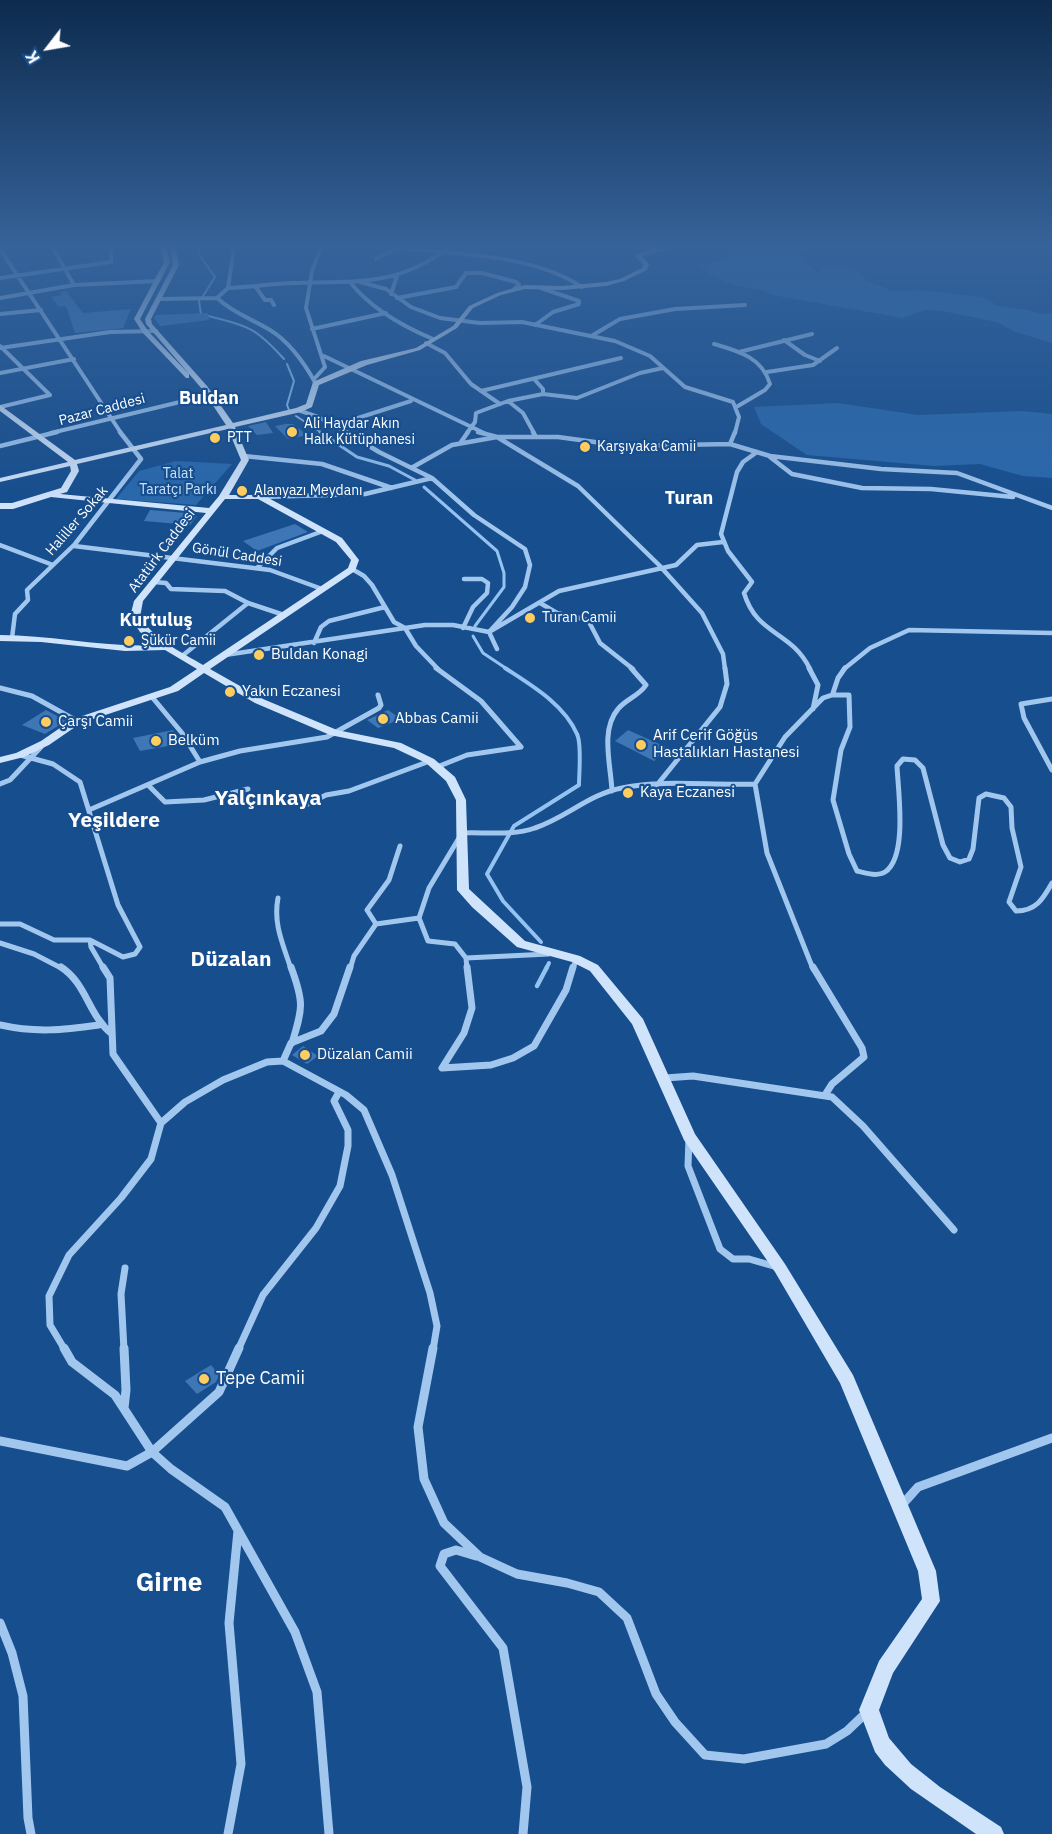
<!DOCTYPE html>
<html>
<head>
<meta charset="utf-8">
<style>
  body { margin:0 }
  #map { position:relative; width:1052px; height:1834px; overflow:hidden; background:#174e8d; font-family:"IBM Plex Sans",sans-serif }
  canvas { display:block }
  .north { position:absolute; left:18px; top:18px; width:60px; height:60px; -webkit-text-stroke:4px #174e8d; paint-order:stroke; rotate:239deg; font-size:16px; font-weight:700; line-height:24px; text-align:center; color:#fff }
  .north::after { content:''; display:block; margin:auto; width:21px; height:27px; background:#fff; clip-path:polygon(50% 0,100% 100%,50% 72%,0 100%) }
</style>
</head>
<body>
<div id="map">
<canvas width="1052" height="1834"></canvas>
<div class="north">K</div>
</div>
<script>
const g = document.querySelector('canvas').getContext('2d');
g.lineJoin = 'round';
function fillPath(path, color) { g.fillStyle = color; g.fill(path, 'evenodd'); }
function trace(path, color, width, dash) { g.strokeStyle = color; g.lineWidth = width; g.lineCap = dash ? 'butt' : 'round'; g.setLineDash(dash || []); g.stroke(path); }
function write(font, color, halo, rows, align = 'center') {
  g.font = font + ' "IBM Plex Sans",sans-serif'; g.lineWidth = 4.5; g.setLineDash([]); g.textBaseline = 'middle'; g.strokeStyle = halo; g.fillStyle = color; for (const [text, x, y, turn = 0] of rows) {
    g.save(); g.translate(x, y); g.rotate((+turn || 0) * Math.PI / 180); g.textAlign = isNaN(turn) ? turn : align; if (halo) g.strokeText(text, 0, 0); g.fillText(text, 0, 0); g.restore();
  }
}
fillPath(new Path2D(`
  M730 248H811L796 255 818 273 826 266 845 265 858 272 867 281 893 291 920 290 983 297 998 306 1029 310 1040 314 1052 313V343L1013 331 997 322 943 311 925 310 903 318 772 295C763 289 753 289 744 287 727 284 712 277 700 266L727 259Z
  M838 403 918 415 1023 411 1052 414V478L1023 476 980 464 934 466 807 455 761 424 754 407Z
  M176 461 232 464 196 505 116 499 139 471Z`), '#2968ac');
trace(new Path2D(`
  M201 248 198 252 200 256 215 277 203 296
  M199 301 201 314C245 326 252 323 284 359
  M287 364 294 381 287 405 289 410
  M296 416 322 433`), '#94c3f2', 2);
trace(new Path2D(`
  M320 432 357 457 389 466 415 480
  M424 487 497 551 504 573V587L475 626
  M473 636 483 653 507 669`), '#94c3f2', 3);
trace(new Path2D(`
  M505 668C531 685 564 704 577 734 582 744 579 773 579 785L514 826 487 874 503 901 541 942
  M546 969 549 963`), '#94c3f2', 4);
trace(new Path2D(`
  M537 986 547 967`), '#94c3f2', 4.5);
fillPath(new Path2D(`
  M66 291 83 313 131 309 123 328 75 333 66 306 59 307 51 297 62 295 60 292Z
  M208 313 209 320 160 326 154 318 156 315Z
  M266 422 273 433 257 435 248 426Z
  M286 424H293L307 435 288 439 275 426Z
  M150 510 186 513 197 516 190 525 144 521Z
  M295 524 308 532 257 551 243 541Z
  M46 710 66 721 45 734 22 725Z
  M388 710 401 719 378 728 367 720Z
  M173 730 179 744 140 751 133 738Z
  M628 730 668 748 654 761 615 741Z
  M303 1046 318 1056 307 1064 292 1055Z
  M211 1365 219 1375 216 1382 197 1394 185 1381Z`), '#3f77b6');
trace(new Path2D(`
  M53 248 74 285
  M234 248 228 288 217 298C233 313 252 319 270 330 290 342 305 364 316 384
  M394 248C452 253 533 254 582 287
  M0 249 121 433
  M376 259 396 248
  M0 278 111 262V248
  M350 282C371 309 402 326 433 339
  M360 282 386 289 411 307 440 318 480 323 522 322 615 341 650 356 685 387 733 402 739 417 735 433
  M255 286 265 300H271L274 305
  M228 288C250 287 271 284 293 283 353 281 397 287 448 248
  M391 294 397 276
  M0 298 74 285 158 281
  M397 298 456 287 466 273H482L516 282 519 285 514 289
  M159 299 217 298
  M0 314 41 310
  M535 325 553 312 579 304V301L541 288
  M312 329 386 313
  M593 335 620 319 675 309 745 305
  M784 340 805 355 820 361
  M426 343 445 353 471 384 500 404
  M714 344C738 351 762 357 770 384L765 390 738 406
  M0 346 50 395 0 407
  M0 348 110 332 156 331
  M739 352 812 334
  M324 356 484 433
  M767 372 813 365 837 348
  M0 373 74 359
  M315 378 325 367 306 308 312 271 320 250 323 248
  M481 391 621 358
  M543 394 577 398 640 373 663 368
  M508 401 523 413 534 433
  M298 410 318 417 348 433
  M333 426 411 401
  M51 433 209 395
  M467 433 475 422 476 413 508 401 543 394V389L534 379`), '#a2c7ef', 4);
trace(new Path2D(`
  M346 432 379 452 432 478 474 515 525 549 530 565 525 587 512 607 489 632 497 649
  M478 432 497 437 578 486 659 565 702 613 723 654 725 669
  M533 432 536 437
  M461 442 468 432
  M730 444 735 432
  M0 446 57 432
  M757 452 743 462 737 472 721 534 728 551 752 582 744 593C757 636 791 630 810 669
  M244 456 322 464 392 488
  M770 457 792 474 862 488 931 489 1013 497
  M413 467 452 445 497 437H558L624 446 730 444 770 456 881 469 957 473 1052 508
  M260 497 365 494 432 478
  M0 545 53 565
  M74 546 270 570 322 589
  M257 568 277 548 323 531
  M352 569 364 576 372 585 394 622 405 628 416 646 438 669
  M154 582 166 583 171 589 225 591 248 603 284 615
  M540 603 557 613 588 620 600 643 633 669
  M463 628 473 607 487 593 488 583 482 579H464
  M12 638 15 614 28 600 27 590 75 544 141 459 120 432
  M314 643 321 627 329 621 385 607
  M225 655 425 625H453L489 632 559 591 676 565 697 545 723 542
  M182 656 248 603
  M844 669 870 648 909 630 1052 633`), '#a2c7ef', 4.5);
trace(new Path2D(`
  M436 668 481 701 521 747 467 755 437 767
  M809 668 818 685 813 709
  M0 688 32 696 77 721
  M833 693 838 678 845 668
  M152 697 182 733 200 762
  M1052 699 1021 704 1024 718 1052 770
  M20 755 53 764 80 782 118 905 140 947 135 954 123 957 90 940
  M0 784 10 780 41 747
  M755 784 767 853 813 969
  M148 785 165 802 204 800 248 789
  M657 785 720 707 727 684 725 668
  M612 791C611 766 600 730 618 709 626 699 639 696 646 685L631 668
  M308 804 326 795 349 791 430 761
  M89 810 200 762 240 751 327 737 379 708 381 705 378 695
  M278 898C273 924 283 944 291 969
  M419 918 428 941 455 944 466 958 467 969
  M0 924H20L54 940H90L91 947 104 969
  M376 924 367 910 389 880 400 846
  M0 943 34 954 63 969
  M466 958 549 954
  M350 969 354 956 376 924 419 918 429 888 462 833C486 832 512 836 535 828 566 818 589 794 622 788 665 779 711 786 755 784L785 737 823 698 832 695H849L850 727 841 750 833 800 849 854 857 871C865 873 877 877 885 872 908 857 898 790 897 766L903 759 915 760 923 768 943 845 950 858 960 862 969 859 973 849 979 798 986 794 1004 798 1011 807 1012 828 1021 867 1009 902 1016 911C1036 911 1043 899 1052 883
  M573 969 576 959`), '#a2c7ef', 5);
trace(new Path2D(`
  M61 967C87 984 88 1015 112 1034
  M103 967 110 978 113 1054 161 1123
  M291 967C304 1002 303 1008 292 1043
  M467 967 472 1008 464 1033 442 1068 491 1065 513 1058 534 1046 566 990 573 967
  M813 967 862 1048 864 1057 832 1084 825 1095
  M0 1025C36 1033 63 1030 99 1025
  M283 1061 291 1043 321 1031 334 1014 350 967
  M665 1078 693 1076 832 1097 863 1126 954 1230
  M689 1138 688 1166 720 1249 733 1259H749L777 1267
  M65 1350 50 1325 49 1296 69 1255 121 1198 151 1159 161 1123 185 1102 223 1080 267 1062 283 1061 346 1095 364 1110 392 1175 430 1293 437 1326 433 1350
  M124 1350 121 1294 125 1268
  M238 1350 263 1295 316 1228 340 1186 348 1146V1130L334 1101 339 1092`), '#a2c7ef', 7);
trace(new Path2D(`
  M64 1348 72 1362 115 1395 152 1452 171 1469 225 1507 295 1632 317 1692 329 1834
  M124 1348 126 1390 124 1408
  M433 1348 418 1427 424 1479 444 1523 480 1557 517 1574 567 1583 599 1592 627 1618 656 1694 675 1722 705 1755 744 1759 826 1744 847 1731 868 1711
  M0 1441 127 1466 152 1452 219 1392 239 1348
  M901 1506 918 1487 1052 1438
  M476 1556 456 1550 444 1554 440 1566 503 1648 527 1787 523 1834
  M0 1623 12 1653 23 1696 28 1818 31 1834
  M228 1834 241 1764 229 1623 238 1531`), '#a2c7ef', 9);
fillPath(new Path2D(`
  M160 248H166L170 262 140 319 148 331 189 374V378H186L143 333 134 319 164 262Z
  M170 248H176L179 265 151 319 152 324 207 386 233 423 296 408 306 404 313 382 361 361 416 348 453 326 469 306 497 293 525 285 562 286 606 282 620 279 642 268 643 264 635 256C645 248 663 247 675 248L642 256 649 264 647 270 624 281 606 286 562 290 525 289 501 295 473 308 457 328 420 350 367 365 319 385 312 407 301 412 235 427 249 460 229 495H263L342 538 359 560 355 571 210 669 263 699 337 730 401 743 434 759 455 777 466 800 469 889 525 941 580 956 598 965 643 1019 695 1134 785 1264 853 1375 936 1571 940 1601 893 1673 879 1710 889 1738 911 1764 940 1787 1001 1827 1004 1834H976L911 1789 885 1765 875 1752 859 1710 879 1661 922 1599 918 1571 840 1383 775 1272 684 1140 632 1024 590 971 572 962 517 947 472 907 457 890 456 800 446 781 426 763 394 748 330 735 255 703 204 673 178 691 81 723 49 745 24 757 0 763V757L16 753 41 741 73 719 170 687 197 669 165 650 125 651 41 642 0 641V635C53 635 105 648 157 645L140 632 130 617 134 601 206 513 51 497 13 509H0V503H12L61 488 71 471 70 466 0 482V478L68 462 0 411V405L75 460 226 425 202 389 146 324 145 319 173 265ZM228 429 241 460 219 496 209 508 60 494 67 492 79 471 77 464ZM225 499H258L336 542 351 560 348 568 203 665C181 652 154 639 140 617L143 601Z`), '#cfe3fa');
const sky = g.createLinearGradient(0, 0, 0, 504);
sky.addColorStop(0, '#0d2b4e');
sky.addColorStop(0.49, '#36639a');
sky.addColorStop(1, '#36639a00');
g.fillStyle = sky;
g.fillRect(0, 0, 1052, 504);
for (const [x, y, r, color] of [
  [292,432,6,"#ffcc60"],
  [215,438,6,"#ffcc60"],
  [585,447,6,"#ffcc60"],
  [242,491,6,"#ffcc60"],
  [530,618,6,"#ffcc60"],
  [129,641,6,"#ffcc60"],
  [259,655,6,"#ffcc60"],
  [230,692,6,"#ffcc60"],
  [383,719,6,"#ffcc60"],
  [46,722,6,"#ffcc60"],
  [156,741,6,"#ffcc60"],
  [641,745,6,"#ffcc60"],
  [628,793,6,"#ffcc60"],
  [305,1055,6,"#ffcc60"],
  [204,1379,6,"#ffcc60"]
]) { const dot = new Path2D(); dot.arc(x, y, r, 0, 2 * Math.PI); g.fillStyle = color; g.fill(dot); trace(dot, '#174e8d', 2); }
write('14px', '#fff', '#174e8d', [
  ["Pazar Caddesi",102,410,-15],
  ["Haliller Sokak",77,521,-49],
  ["Atatürk Caddesi",162,551,-53],
  ["Gönül Caddesi",237,555,9]
]);
write('14px', '#fff', '#174e8d', [
  ["Ali Haydar Akın",304,424],
  ["Halk Kütüphanesi",304,440],
  ["PTT",227,438],
  ["Karşıyaka Camii",597,447],
  ["Alanyazı Meydanı",254,491],
  ["Turan Camii",542,618],
  ["Şükür Camii",141,641]
], 'left');
write('14px', '#c8e1fb', '#174e8d', [
  ["Talat",178,474],
  ["Taratçı Parkı",178,490]
]);
write('15px', '#fff', '#174e8d', [
  ["Buldan Konagi",271,655],
  ["Yakın Eczanesi",242,692],
  ["Abbas Camii",395,719],
  ["Çarşı Camii",58,722],
  ["Arif Cerif Göğüs",653,736],
  ["Hastalıkları Hastanesi",653,753],
  ["Belküm",168,741],
  ["Kaya Eczanesi",640,793],
  ["Düzalan Camii",317,1055]
], 'left');
write('bold 18px', '#fff', '#174e8d', [
  ["Buldan",209,399],
  ["Turan",689,499],
  ["Kurtuluş",156,621]
]);
write('18px', '#fff', '#174e8d', [
  ["Tepe Camii",216,1379]
], 'left');
write('bold 21px', '#fff', '#174e8d', [
  ["Yalçınkaya",268,799],
  ["Yeşildere",114,821],
  ["Düzalan",231,960]
]);
write('bold 26px', '#fff', '#174e8d', [
  ["Girne",169,1583]
]);
</script>
</body>
</html>
